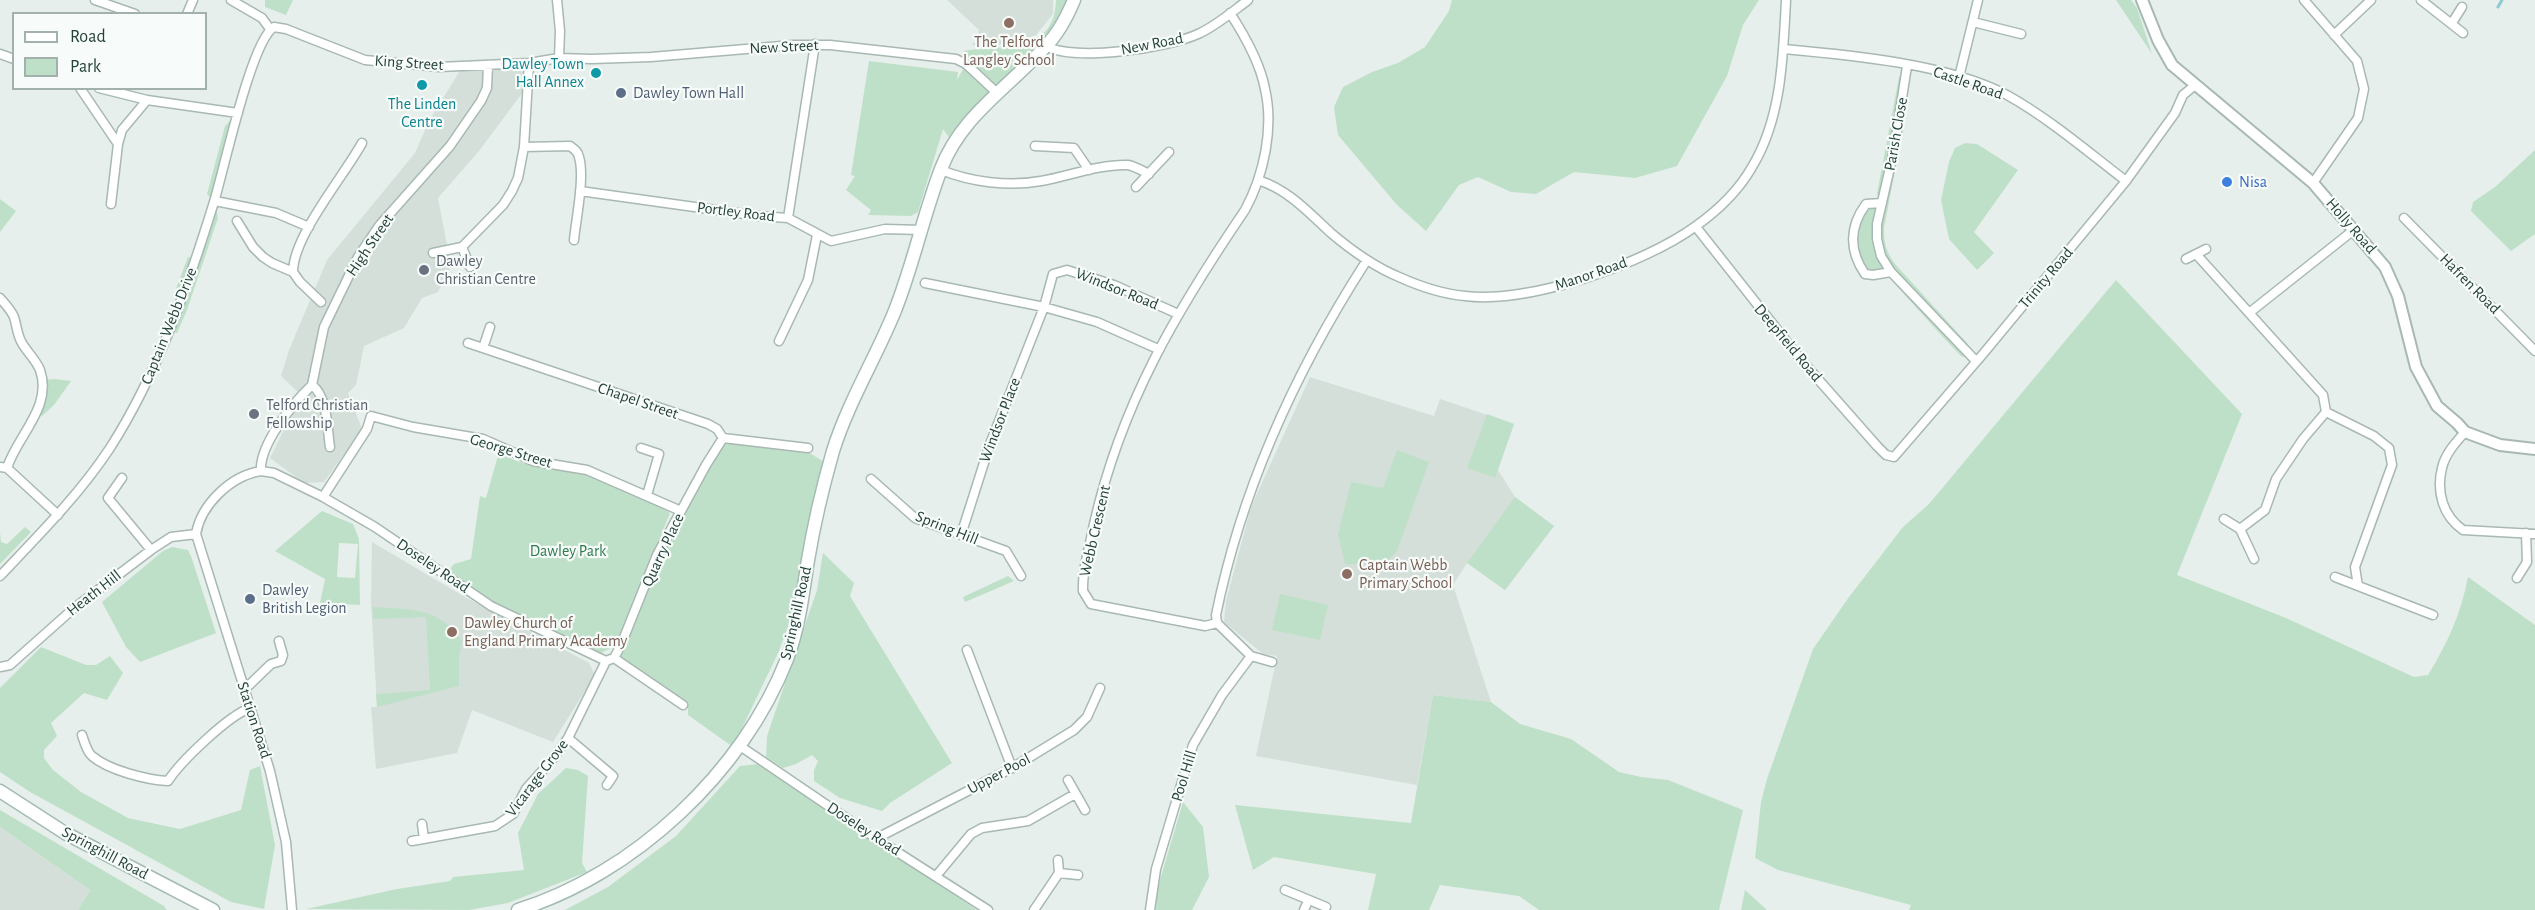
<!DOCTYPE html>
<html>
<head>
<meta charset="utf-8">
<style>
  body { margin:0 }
  #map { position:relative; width:2535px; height:910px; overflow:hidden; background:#e6efeb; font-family:"Alegreya Sans",sans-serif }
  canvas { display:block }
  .legend { position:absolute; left:12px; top:12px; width:195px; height:78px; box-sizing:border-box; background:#f7fbf9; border:2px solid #a3b1ad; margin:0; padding:8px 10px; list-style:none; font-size:18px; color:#24423a }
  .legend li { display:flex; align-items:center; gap:12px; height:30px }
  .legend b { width:30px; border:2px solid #a3b1ad }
</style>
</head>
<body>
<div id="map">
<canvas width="2535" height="910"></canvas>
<ul class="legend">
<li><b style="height:8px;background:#fff"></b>Road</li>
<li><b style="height:16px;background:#bfe0c8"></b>Park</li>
</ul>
</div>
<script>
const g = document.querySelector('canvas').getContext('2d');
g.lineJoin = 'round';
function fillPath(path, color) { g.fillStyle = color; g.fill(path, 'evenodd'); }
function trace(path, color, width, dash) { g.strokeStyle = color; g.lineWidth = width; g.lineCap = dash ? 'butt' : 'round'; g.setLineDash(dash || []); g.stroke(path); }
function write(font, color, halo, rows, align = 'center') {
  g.font = font + ' "Alegreya Sans",sans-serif'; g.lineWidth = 4.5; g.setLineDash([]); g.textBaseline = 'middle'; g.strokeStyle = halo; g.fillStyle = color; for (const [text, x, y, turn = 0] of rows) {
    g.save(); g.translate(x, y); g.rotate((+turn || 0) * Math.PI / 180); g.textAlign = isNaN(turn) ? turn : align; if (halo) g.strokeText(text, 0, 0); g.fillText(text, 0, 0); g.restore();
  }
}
fillPath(new Path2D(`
  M947 0H1053V14L1036 35 1019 42 991 46 971 45 977 41 979 30Z
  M529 66 523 92 479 151 438 198 451 266 438 292 422 298 404 328 364 346 356 385 348 393 362 429 324 482 304 483 270 458 301 395 281 376 289 350 327 260 415 153 429 121 461 69Z
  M1310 377 1434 416 1440 399 1514 424 1498 470 1515 497 1554 526 1505 590 1467 563 1453 585 1491 702 1433 695 1417 785 1256 756 1277 656 1263 654 1224 622 1226 601 1251 507Z
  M372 542 465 597 589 663 595 675 553 742 472 710 457 753 376 769 371 707H377L371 601Z
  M0 827 90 890 78 910H0Z`), '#d4dfda');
fillPath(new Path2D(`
  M265 0H293L286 15 265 7Z
  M1056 0H1074L1068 13 953 143 943 129 918 212 911 216 868 215 871 210 846 190 855 176 851 175 869 61 958 72 957 80 966 64 963 51C1001 44 1055 55 1056 0Z
  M1452 0H1759L1743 25 1727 76 1677 166 1635 178 1574 172 1536 194 1511 192 1478 177 1459 185 1426 231 1397 205 1338 135 1334 107 1343 87 1372 72 1398 63 1425 47 1449 11Z
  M2116 0H2131L2137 8 2152 54Z
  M1907 66 1901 107 1906 113 1884 228C1884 243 1886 252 1895 264L1967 343 1976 361 1961 356 1942 336 1894 283 1891 272 1873 275 1858 263 1854 226 1866 204 1881 202 1877 194 1899 77Z
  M238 113 215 201 218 218 187 310 177 333 168 331 178 307 174 294 188 257 195 259 214 202 207 194 225 126Z
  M1965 143 1977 144 2018 170 1974 232 1994 253 1977 270 1949 239 1941 200 1949 162 1955 148Z
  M2535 150V234L2511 251 2471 211 2473 202 2495 187Z
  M0 199 16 211 0 232Z
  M2116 280 2242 414 2177 575 2286 618 2414 677 2428 675C2447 644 2461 614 2468 577L2535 625V910H1909L1911 905 1778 870 1755 858 1761 802 1767 779 1813 649 1849 597 1903 527 1929 504Z
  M55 379 71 381 54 405 42 416 37 414 42 380Z
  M1487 414 1514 424 1495 478 1467 468Z
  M724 441 808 452 829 465 803 585 779 651 733 747 688 715V703L617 658 660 556Z
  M1397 450 1429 462 1397 551 1383 565 1345 564 1338 535 1351 482 1383 488Z
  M499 452C524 469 557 467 585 474 614 482 645 495 670 513L617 645 601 653 488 599 449 570 454 564 471 559 480 496 486 498Z
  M1515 497 1554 526 1505 590 1467 563Z
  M322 511 353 524 359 539 360 605 320 603 325 579 275 551ZM339 543 358 544 355 578 337 577Z
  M25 527 31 532 0 564V532L1 542 7 544Z
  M172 547 188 550 191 556 216 633 140 662 126 647 102 602 163 551Z
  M823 553 854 583 850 596 952 763 890 803 882 811 840 798 814 781V770L818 761 812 755 796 764 783 768 766 757 767 736 817 590Z
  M1008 576 1014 581 965 602 963 597Z
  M1280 594 1328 605 1320 640 1272 630Z
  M372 607C409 609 440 607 462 641L459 657V686L377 707 376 694 430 690 426 617 374 619Z
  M41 647 86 665H96L110 656 123 673 107 700 84 693 51 723 57 736 44 750V758L53 770 81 792 128 818 180 829 241 810 250 770 260 766 275 845 264 909 231 902 30 792 0 772V688Z
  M1433 695 1491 702 1520 724 1571 739 1619 772 1641 777 1668 780 1743 810 1719 910H1539L1519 896 1440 885 1429 910H1368L1376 874 1274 857 1253 870 1235 805 1411 823Z
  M759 764 977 910H565L608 887 676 836 740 766Z
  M566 768 578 770 588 776 582 863 587 872 508 903 469 910 306 909 397 889 450 881 453 877 524 870 518 833 538 794Z
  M1183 802 1203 827 1209 877 1192 910H1156L1157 890Z
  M0 810 164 906 167 910H78L90 890 0 827Z
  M1745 890 1767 910H1741Z`), '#bfe0c8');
trace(new Path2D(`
  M2498 7 2502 0`), '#8ec9d4', 3);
const minor = new Path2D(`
  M95 0 135 14
  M231 0 262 18 270 29
  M557 0 560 31 559 58
  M2304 0 2357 61 2364 89 2358 118 2313 183
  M2421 0 2463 33
  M1230 13C1245 36 1260 62 1265 89 1274 128 1264 175 1245 210 1177 310 1121 404 1094 524 1090 546 1082 569 1083 591L1091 604 1205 626 1217 623 1216 615C1242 487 1296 370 1367 260
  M187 14 193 0
  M1973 22 2021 34
  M2452 23 2462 7
  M2334 35 2371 0
  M1046 46C1074 62 1168 48 1198 34 1216 26 1232 12 1248 0
  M1784 49C1850 55 1949 64 2007 95 2050 119 2088 152 2126 181
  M0 54 14 59
  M1907 66 1894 150 1877 224V239L1881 256 1891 272 1976 361
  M1959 77 1978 0
  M80 88 118 144 111 204
  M99 88 147 100 238 113
  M118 144 122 130 147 100
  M1035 146 1074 148 1089 170
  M524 147 570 146C574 149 578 151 579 157 585 177 576 219 574 240
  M941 170C971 182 1008 187 1041 181 1069 176 1099 164 1128 165 1134 166 1143 171 1149 174
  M1258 180C1289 190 1308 212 1331 233 1351 250 1375 267 1399 277 1419 286 1443 294 1465 296 1529 304 1644 264 1696 226 1717 211 1739 190 1752 167 1782 118 1783 56 1786 0
  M1136 187 1169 152
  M580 191 759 216 788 218 831 241 885 229 922 230
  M215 201 276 213 309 227
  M1882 203 1866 204C1849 227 1849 251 1865 274L1873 275 1891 272
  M788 218 815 44
  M2404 218 2535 351
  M237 221 253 247 263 257 272 263 293 272 300 282 321 302
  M1696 227 1802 361 1877 446 1886 455 1894 457 1983 354 2126 181 2175 113 2183 95 2194 86
  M462 247 470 267
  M433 253 462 247 503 205 512 191 518 178 524 147 529 63
  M2196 254 2323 395 2326 412 2374 436 2389 448 2392 465 2355 567 2358 586
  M2186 259 2206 249
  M293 272C293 236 344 176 362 143
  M925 283 1044 307 1097 322 1158 349
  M0 298C5 304 11 310 14 317 17 326 17 335 22 343 27 352 36 360 40 370 53 407 17 436 7 468
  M2249 313 2355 229
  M779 341 808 280 817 235
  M468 343 708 424 717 429 723 438 808 448
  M483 348 490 327
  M312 385 324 327 358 257 379 226 450 146 481 101 487 88 488 65
  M312 385C328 397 327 429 330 447
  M2465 432C2456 442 2445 454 2442 468 2436 492 2443 516 2463 530L2535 534
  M641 448 659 454 647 495
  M0 467 7 468 58 515
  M261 471 274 473 323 497 375 527 491 606 606 661
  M122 478 108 498 151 550
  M871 479 915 518 1006 551 1021 576
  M323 497 367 429 371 416 413 427 483 439 533 461 587 470 681 511
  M2224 519 2240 529 2254 559
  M2240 529 2265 510 2276 479 2303 439 2326 412
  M961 535 990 444 1044 307 1053 274 1067 270 1114 285 1178 314
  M0 576C39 535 79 495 110 448 158 373 188 286 214 202 224 170 251 41 274 27L286 29 365 60 439 67 529 63 559 58 591 59 651 57 793 45H830L956 59 966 64 996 92
  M2335 577 2433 615
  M2517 578 2527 562 2526 533
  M1217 623 1251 656 1272 662
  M967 650 1012 768
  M614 658 683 705
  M606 661 614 658 621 645 657 555 706 465 723 438
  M0 667 10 665 73 609 151 550 171 537 196 534
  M244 690 271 664 281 661 283 655 279 641
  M82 735C84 741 87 752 92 756 108 770 147 780 168 781 181 761 228 716 250 708
  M568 738 613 776 607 785
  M740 746 880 841 988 910
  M1068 780 1085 810
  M422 824 424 839
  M412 841 495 826 513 814 526 789 552 760 568 738 606 661
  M880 841 883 835 1012 768 1074 730 1087 717 1100 688
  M1059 873 1078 875
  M936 876 971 834 982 828 1028 821 1075 794
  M1285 890 1326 907
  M292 910 286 842 270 771 196 534C201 505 230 476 261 471 259 445 293 403 312 385
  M1034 910 1059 873 1058 860
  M1150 910 1156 869 1193 745 1222 695 1251 656
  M1304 910 1308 901`);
const tertiary = new Path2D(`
  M2142 0 2158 40 2172 65 2313 183 2385 267 2398 296 2416 367 2437 406 2457 423 2465 432 2500 445 2535 449`);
const secondary = new Path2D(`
  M0 791 65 833 213 910
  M518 910C634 874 743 772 787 659 799 628 803 592 808 560 814 524 823 486 833 451 848 403 875 359 894 313 913 266 923 216 941 169 961 116 1008 88 1045 47 1058 34 1067 17 1074 0`);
trace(minor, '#a8b8b2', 11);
trace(tertiary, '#a8b8b2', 14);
trace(secondary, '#a4bbb3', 15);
trace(minor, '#fff', 8);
trace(tertiary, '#fff', 10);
trace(secondary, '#fff', 12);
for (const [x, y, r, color] of [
  [1009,23,6,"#8d6e63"],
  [596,73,6,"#0f9aa8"],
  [422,85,6,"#0f9aa8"],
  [621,93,6,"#5c6f8a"],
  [2227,182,6,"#3f7fe0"],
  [424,270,6,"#6b7280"],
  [254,414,6,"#6b7280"],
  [1347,574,6,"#8d6e63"],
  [250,599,6,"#5c6f8a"],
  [452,632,6,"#8d6e63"]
]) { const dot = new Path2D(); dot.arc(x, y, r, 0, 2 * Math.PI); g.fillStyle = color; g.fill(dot); trace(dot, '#f7fbf9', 2); }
write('16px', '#785e54', '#f7fbf9', [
  ["The Telford",1009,42,"center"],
  ["Langley School",1009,60,"center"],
  ["Captain Webb",1359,565],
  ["Primary School",1359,583],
  ["Dawley Church of",464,623],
  ["England Primary Academy",464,641]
], 'left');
write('16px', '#24423a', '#f7fbf9', [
  ["New Road",1152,44,-11],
  ["New Street",784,47,-3],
  ["King Street",409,63,4],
  ["Castle Road",1968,83,19],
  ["Parish Close",1896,134,-80],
  ["Portley Road",736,212,7],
  ["Holly Road",2351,226,49],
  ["High Street",370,245,-56],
  ["Manor Road",1591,274,-19],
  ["Trinity Road",2046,278,-50],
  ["Hafren Road",2470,284,45],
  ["Windsor Road",1117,289,22],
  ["Captain Webb Drive",169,326,-68],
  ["Deepfield Road",1788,343,50],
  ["Chapel Street",638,401,19],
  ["Windsor Place",1000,420,-69],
  ["George Street",511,451,17],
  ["Spring Hill",947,528,22],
  ["Webb Crescent",1095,531,-77],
  ["Quarry Place",663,550,-65],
  ["Doseley Road",433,566,34],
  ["Heath Hill",94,593,-38],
  ["Springhill Road",796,613,-77],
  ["Station Road",254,720,72],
  ["Upper Pool",999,774,-28],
  ["Pool Hill",1184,776,-73],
  ["Vicarage Grove",537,778,-53],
  ["Doseley Road",864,829,33],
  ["Springhill Road",105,853,28]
]);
write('16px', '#0d838f', '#f7fbf9', [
  ["Dawley Town",584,64],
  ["Hall Annex",584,82],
  ["The Linden",422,104,"center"],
  ["Centre",422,122,"center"]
], 'right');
write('16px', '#4e5e75', '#f7fbf9', [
  ["Dawley Town Hall",633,93],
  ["Dawley",262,590],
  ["British Legion",262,608]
], 'left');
write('16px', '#366cbe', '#f7fbf9', [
  ["Nisa",2239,182]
], 'left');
write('16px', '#5b616d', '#f7fbf9', [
  ["Dawley",436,261],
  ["Christian Centre",436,279],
  ["Telford Christian",266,405],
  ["Fellowship",266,423]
], 'left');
write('16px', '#2d7a4b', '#f7fbf9', [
  ["Dawley Park",568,551]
]);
</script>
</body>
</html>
